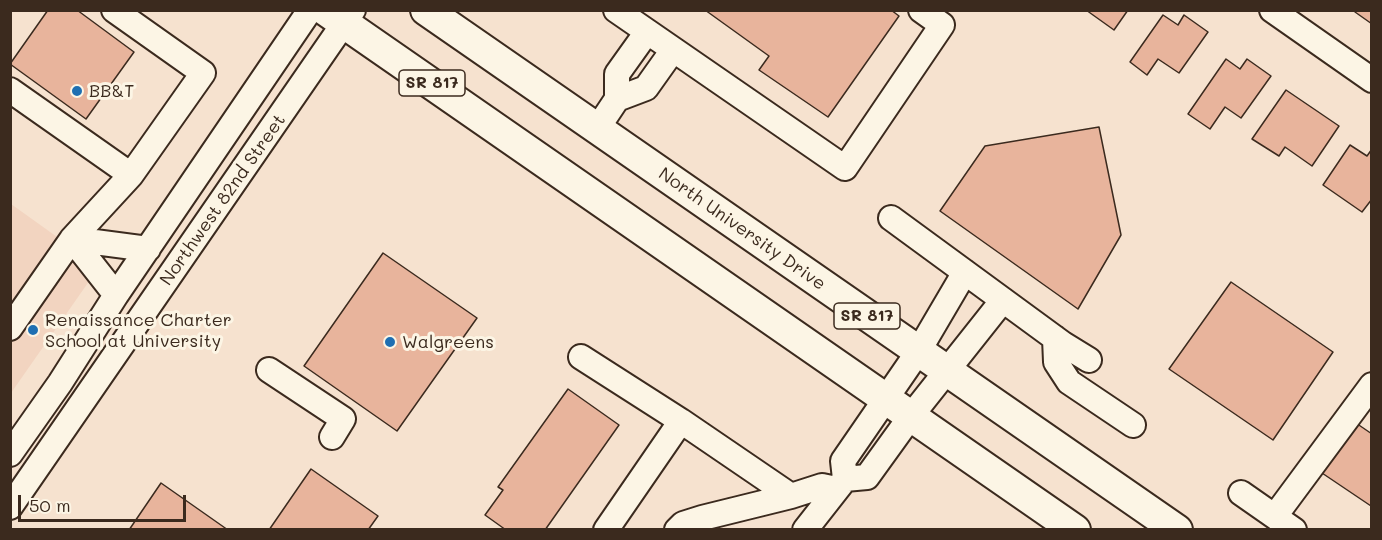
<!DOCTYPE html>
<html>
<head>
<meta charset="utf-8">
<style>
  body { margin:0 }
  #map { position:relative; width:1382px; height:540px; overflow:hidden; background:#f6e2cf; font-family:Mali,sans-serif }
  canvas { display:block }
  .frame { position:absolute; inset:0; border:12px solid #3b2a1e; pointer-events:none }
  .scale { position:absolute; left:18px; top:495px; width:168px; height:27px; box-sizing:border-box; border:3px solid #3b2a1e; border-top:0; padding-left:8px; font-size:18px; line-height:21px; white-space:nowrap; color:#3b2a1e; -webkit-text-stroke:4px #fcf5e5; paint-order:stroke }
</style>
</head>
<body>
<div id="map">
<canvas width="1382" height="540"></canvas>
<div class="frame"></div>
<div class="scale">50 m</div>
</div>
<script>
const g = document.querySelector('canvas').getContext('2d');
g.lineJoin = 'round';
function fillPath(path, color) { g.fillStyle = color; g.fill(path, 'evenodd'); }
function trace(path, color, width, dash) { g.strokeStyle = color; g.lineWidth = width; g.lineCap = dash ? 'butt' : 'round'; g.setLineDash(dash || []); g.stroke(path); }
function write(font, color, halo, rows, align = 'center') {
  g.font = font + ' Mali,sans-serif'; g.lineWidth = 6; g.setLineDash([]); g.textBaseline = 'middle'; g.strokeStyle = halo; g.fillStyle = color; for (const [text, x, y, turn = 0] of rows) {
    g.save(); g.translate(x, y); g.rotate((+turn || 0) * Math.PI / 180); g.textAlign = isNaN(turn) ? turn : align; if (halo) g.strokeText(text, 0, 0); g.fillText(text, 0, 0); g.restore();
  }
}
fillPath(new Path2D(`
  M11 204 99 267 11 393Z`), '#f2d4c0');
const building = new Path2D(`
  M48 10H77L134 52 86 119 10 64Z
  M705 10H891L899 16 828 117 759 70 769 56Z
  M1086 10H1128L1114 30Z
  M1356 10H1372V24L1355 12Z
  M1163 15 1178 25 1184 15 1208 32 1179 73 1158 59 1147 75 1130 62Z
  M1226 59 1240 69 1247 59 1271 76 1241 118 1225 107 1210 129 1188 114Z
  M1286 90 1339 126 1312 166 1285 147 1279 156 1252 139Z
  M1099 127 1121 235 1078 309 940 211 985 146Z
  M1350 145 1367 156 1372 149V199L1362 212 1323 185Z
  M383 253 477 318 397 431 304 366Z
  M1231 282 1333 352 1273 440 1169 369Z
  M568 389 619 425 545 530H506L485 515 503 490 498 487Z
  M1353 421 1372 434 1371 506 1319 471Z
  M311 469 378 516 368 530H269Z
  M161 483 228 530H129Z`);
fillPath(building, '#e8b49c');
trace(building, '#3b2a1e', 1.5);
const minor = new Path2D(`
  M616 10 845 168 942 25 921 10
  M1272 10 1372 80
  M10 90 131 175
  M617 99V74L647 32
  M597 129 617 99 646 88 673 50
  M891 218 1063 344 1089 360
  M72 239 148 249
  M72 239 116 295
  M10 328 72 239 131 175 203 73 114 10
  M1055 338 1056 362 1069 382 1133 425
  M581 357 681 421 606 530
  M269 370 343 419 332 437
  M681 421 791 496
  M10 454 60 383 116 295 310 10
  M845 479 843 461 918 352 965 272
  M1241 493 1294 530
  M10 507 353 10
  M1275 516 1372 385
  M677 530 683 524 702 518 791 496 822 486 836 489
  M805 530 845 479 867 477 911 416 1003 300`);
const major = new Path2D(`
  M325 10 1075 530
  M426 10 1177 530`);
trace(minor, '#3b2a1e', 28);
trace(major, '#3b2a1e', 34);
trace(minor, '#fcf5e5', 24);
trace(major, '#fcf5e5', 30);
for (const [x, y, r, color] of [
  [77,91,6,"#1f6fb2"],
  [33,330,6,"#1f6fb2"],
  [390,342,6,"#1f6fb2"]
]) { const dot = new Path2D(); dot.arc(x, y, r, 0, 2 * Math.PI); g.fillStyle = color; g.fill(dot); trace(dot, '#fcf5e5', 2); }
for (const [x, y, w] of [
  [432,83,66],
  [867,316,66]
]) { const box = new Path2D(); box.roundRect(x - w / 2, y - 13, w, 26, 4.5); g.fillStyle = '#fcf5e5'; g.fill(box); trace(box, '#3b2a1e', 1.5); }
write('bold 16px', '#3b2a1e', null, [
  ["SR 817",432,83],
  ["SR 817",867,316]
]);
write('18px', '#3b2a1e', '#fcf5e5', [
  ["BB&T",89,91],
  ["Renaissance Charter",45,320],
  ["School at University",45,341],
  ["Walgreens",402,342]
], 'left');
write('18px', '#3b2a1e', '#fcf5e5', [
  ["Northwest 82nd Street",223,200,-55],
  ["North University Drive",742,229,35]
]);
</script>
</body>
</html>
